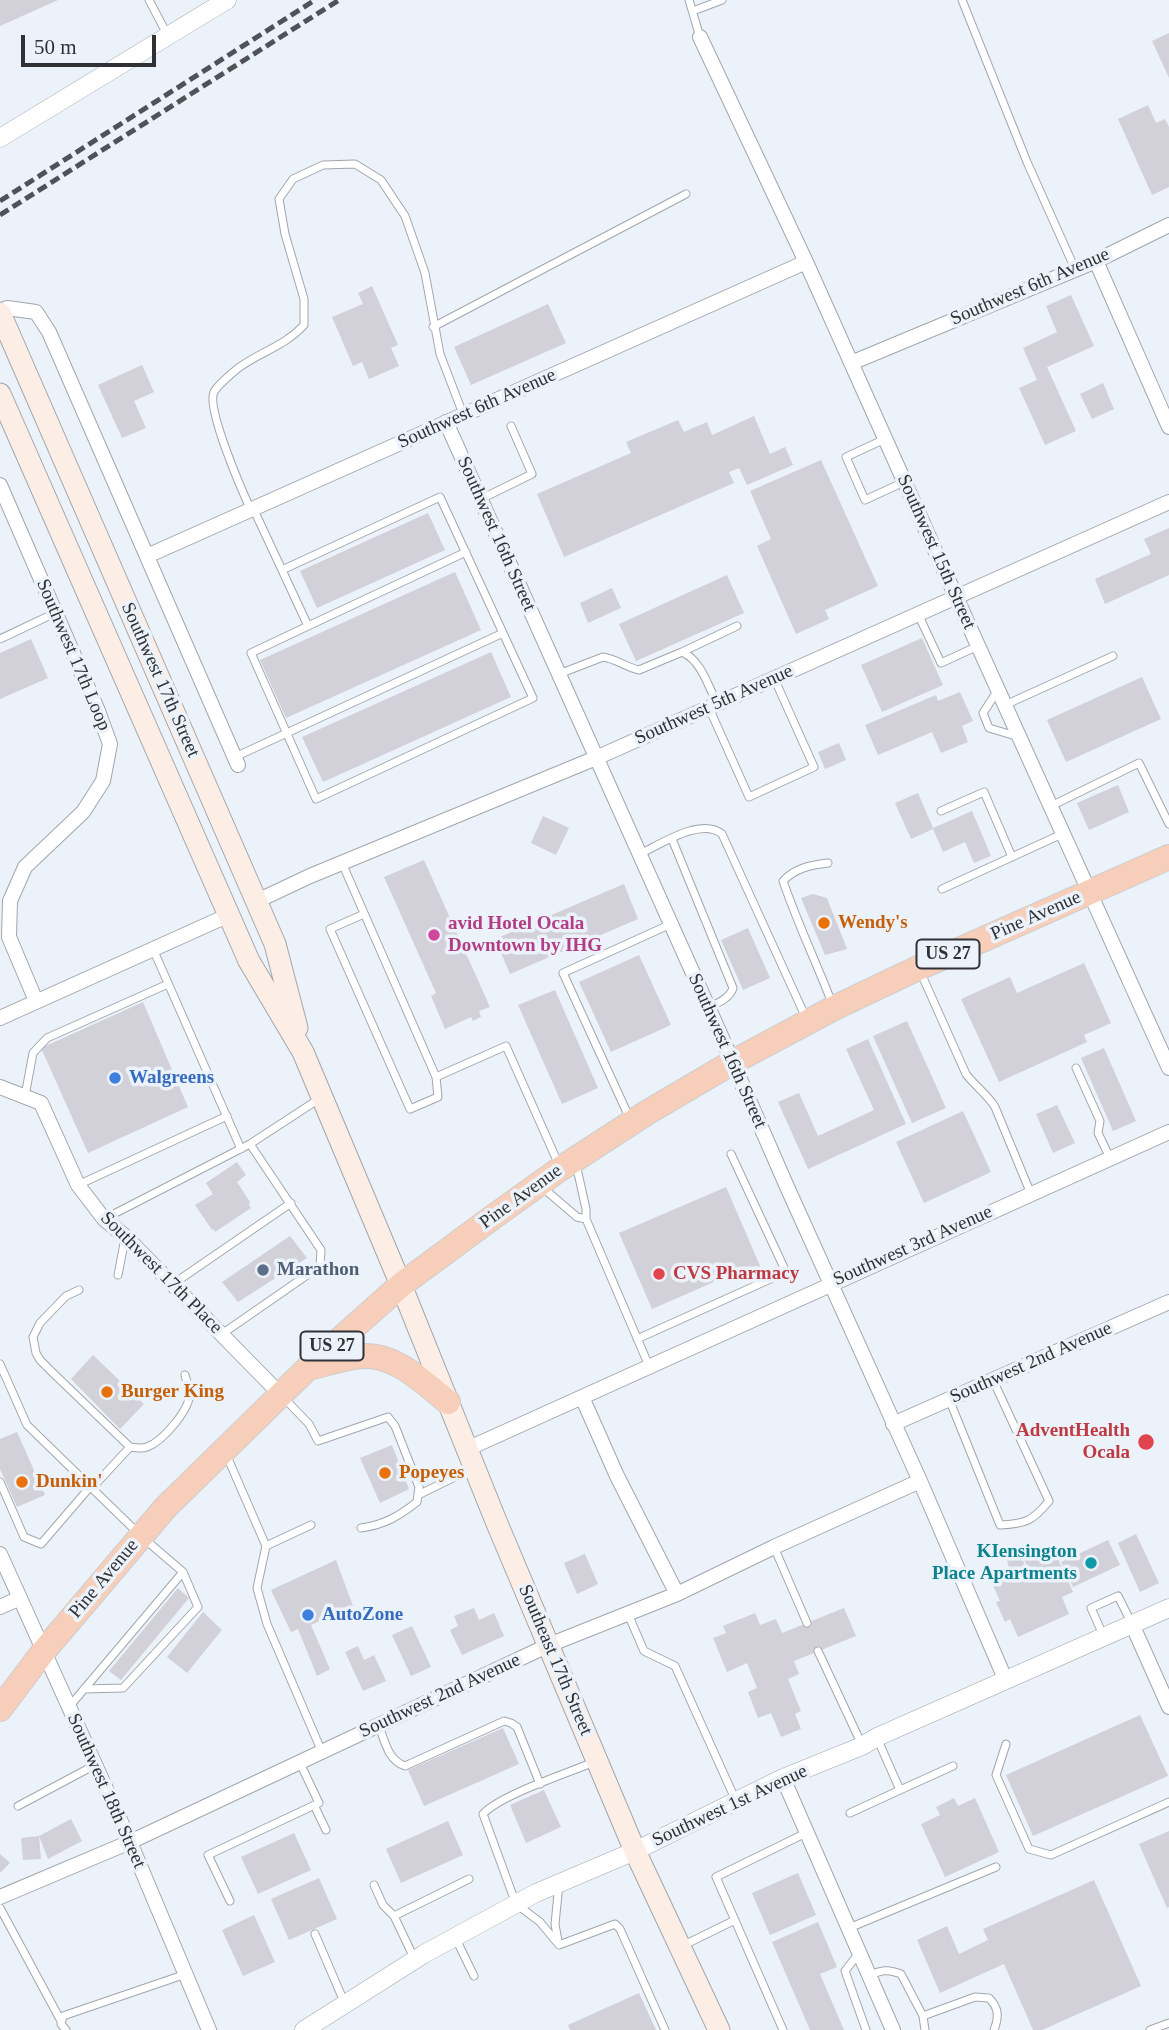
<!DOCTYPE html>
<html>
<head>
<meta charset="utf-8">
<style>
  body { margin:0 }
  #map { position:relative; width:1169px; height:2030px; overflow:hidden; background:#ecf2fa; font-family:"Times New Roman",serif }
  canvas { display:block }
  .scale { position:absolute; left:21px; top:35px; width:135px; height:32px; box-sizing:border-box; border:4px solid #2f3134; border-top:0; padding-left:9px; font-size:21px; line-height:24px; white-space:nowrap; color:#2f3134; -webkit-text-stroke:5px #ecf2fa; paint-order:stroke }
</style>
</head>
<body>
<div id="map">
<canvas width="1169" height="2030"></canvas>
<div class="scale">50 m</div>
</div>
<script>
const g = document.querySelector('canvas').getContext('2d');
g.lineJoin = 'round';
function fillPath(path, color) { g.fillStyle = color; g.fill(path, 'evenodd'); }
function trace(path, color, width, dash) { g.strokeStyle = color; g.lineWidth = width; g.lineCap = dash ? 'butt' : 'round'; g.setLineDash(dash || []); g.stroke(path); }
function write(font, color, halo, rows, align = 'center') {
  g.font = font + ' "Times New Roman",serif'; g.lineWidth = 7; g.setLineDash([]); g.textBaseline = 'middle'; g.strokeStyle = halo; g.fillStyle = color; for (const [text, x, y, turn = 0] of rows) {
    g.save(); g.translate(x, y); g.rotate((+turn || 0) * Math.PI / 180); g.textAlign = isNaN(turn) ? turn : align; if (halo) g.strokeText(text, 0, 0); g.fillText(text, 0, 0); g.restore();
  }
}
fillPath(new Path2D(`
  M0 0H58L0 26Z
  M1169 33V78L1152 41Z
  M1148 105 1156 123 1165 119 1169 127V187L1152 195 1118 119Z
  M372 286 398 345 391 348 399 366 369 379 362 362 353 366 332 317 363 304 358 293Z
  M1071 295 1094 346 1047 367 1076 431 1045 445 1019 388 1037 380 1023 348 1057 332 1046 306Z
  M548 304 566 343 471 385 454 347Z
  M142 365 154 392 134 401 146 428 122 438 98 385Z
  M1103 383 1114 409 1092 419 1080 394Z
  M754 416 770 454 785 447 793 465 747 485 739 468 729 472 734 483 564 557 537 494 631 453 626 442 678 420 684 432 707 422 712 435Z
  M821 460 878 586 825 610 829 619 796 634 757 546 771 539 750 491Z
  M428 513 445 550 317 608 300 571Z
  M1169 528V575L1105 604 1095 579 1151 554 1144 539Z
  M455 572 481 630 286 718 260 660Z
  M727 575 744 613 636 661 619 624Z
  M612 588 621 608 588 623 580 603Z
  M922 638 943 685 882 712 861 665Z
  M31 639 48 678 0 699V653Z
  M491 652 511 697 323 782 302 737Z
  M1142 677 1161 719 1066 762 1047 720Z
  M960 692 973 721 962 726 968 742 941 753 932 732 878 755 865 725 936 695 938 701Z
  M839 743 846 760 825 769 818 752Z
  M1118 785 1129 812 1089 830 1077 803Z
  M918 793 933 828 972 811 991 856 974 863 965 842 943 852 933 829 911 839 895 803Z
  M543 816 569 828 556 855 531 843Z
  M424 860 490 1007 479 1011 481 1017 473 1021 471 1017 445 1029 431 996 436 993 384 877Z
  M624 884 638 919 510 974 495 939Z
  M813 894 827 898 847 949 825 955 801 898Z
  M748 928 770 978 743 990 721 940Z
  M639 955 671 1025 611 1052 579 982Z
  M1084 963 1111 1023 1084 1035 1087 1042 999 1082 961 999 1010 977 1017 993Z
  M555 990 598 1088 562 1104 518 1005Z
  M143 1002 188 1107 88 1153 41 1048Z
  M907 1021 946 1108 912 1123 873 1036Z
  M868 1039 906 1124 808 1169 778 1102 799 1093 818 1136 874 1110 846 1049Z
  M1104 1048 1136 1121 1113 1131 1081 1058Z
  M1057 1105 1075 1143 1053 1153 1036 1114Z
  M963 1111 991 1172 924 1203 896 1142Z
  M237 1162 246 1175 237 1182 250 1202 249 1205 251 1208 215 1232 214 1229 212 1230 195 1205 213 1194 206 1183Z
  M726 1187 764 1275 750 1282 744 1269 652 1309 619 1233Z
  M290 1236 307 1258 238 1302 222 1282Z
  M93 1355 144 1404 120 1429 71 1379Z
  M17 1432 45 1495 17 1507 0 1469V1439Z
  M392 1445 409 1489 380 1503 360 1458Z
  M1136 1534 1159 1583 1140 1592 1118 1543Z
  M1108 1540 1120 1565 1073 1587 1061 1562Z
  M1042 1545 1045 1551 1053 1548 1073 1592 1062 1597 1069 1614 1018 1637 1010 1619 1005 1622 996 1602 1000 1601 989 1576 1009 1567 1007 1561 1020 1555 1025 1565 1026 1564 1022 1554Z
  M585 1554 598 1584 577 1594 564 1563Z
  M336 1560 353 1606 311 1625 330 1669 317 1676 298 1629 291 1632 271 1590Z
  M178 1588 189 1598 121 1680 109 1671Z
  M474 1608 479 1620 494 1613 504 1636 462 1655 450 1630 458 1626 454 1616Z
  M844 1608 856 1636 794 1661 799 1674 788 1679 801 1711 795 1714 801 1729 781 1737 771 1713 758 1718 748 1692 757 1688 747 1663 727 1672 713 1638 726 1633 723 1626 755 1613 760 1625 776 1619 782 1633Z
  M203 1612 222 1630 187 1673 167 1657Z
  M412 1626 431 1667 411 1676 392 1635Z
  M358 1646 364 1660 374 1655 386 1681 363 1691 345 1652Z
  M1140 1715 1168 1776 1033 1836 1006 1775Z
  M503 1728 519 1764 424 1806 408 1770Z
  M544 1790 561 1827 526 1843 510 1805Z
  M954 1798 958 1806 975 1798 999 1852 945 1877 921 1824 940 1815 936 1807Z
  M71 1819 82 1841 48 1859 39 1836Z
  M448 1821 463 1855 401 1883 386 1849Z
  M1169 1831V1907L1167 1908 1139 1844Z
  M294 1833 311 1870 258 1894 241 1857Z
  M39 1836 41 1859 23 1860 21 1838Z
  M0 1854 10 1863 0 1873Z
  M798 1873 816 1915 770 1935 752 1893Z
  M319 1878 337 1919 289 1940 271 1899Z
  M1094 1880 1141 1986 1042 2030H1033L1004 1964 940 1993 917 1940 947 1926 959 1954 988 1940 983 1929Z
  M254 1915 275 1962 243 1976 222 1930Z
  M818 1922 837 1967 820 1974 844 2030H810L772 1942Z
  M639 1993 656 2030H570L568 2025Z`), '#d2d0d8');
const service = new Path2D(`
  M149 0 168 36
  M689 0 700 37
  M962 0 1027 162 1075 269
  M693 11 722 0
  M433 327 686 194
  M885 439 846 457 865 500 904 482
  M440 497 533 698 316 799 251 653 308 626 282 570Z
  M481 499 532 474 511 426
  M253 508 282 570
  M251 510C242 491 206 408 214 392 216 387 232 373 237 369 259 352 284 347 304 325V299L285 234 279 199 293 179 323 165 355 164 381 180 405 216 425 273 440 354 463 414
  M918 614 941 663 978 646
  M308 626 466 552
  M0 639 55 613
  M682 652 737 626
  M559 674 603 657C617 659 627 668 639 670L682 652C701 660 708 686 717 703
  M998 690 983 713 989 728 1019 737
  M1005 705 1113 656
  M709 708 749 797 814 767 774 678
  M235 757 503 633
  M1051 806 1139 763 1169 824
  M941 811 984 792 1012 857
  M672 839 733 988C730 998 718 1003 708 1008
  M640 854C661 844 701 817 722 834L806 1018
  M342 863 436 1077 506 1046 559 1165
  M828 863C811 865 795 868 783 881 797 922 816 962 832 1003
  M942 889 1062 834
  M364 914 330 929 410 1109 438 1097 436 1077
  M153 949 241 1149
  M920 971 966 1074C975 1086 987 1094 995 1107L1031 1194
  M1076 1068 1100 1121 1098 1133 1110 1158
  M25 1096 33 1053 47 1038 168 984
  M630 1119 563 973 671 924
  M78 1185 227 1116
  M542 1187 577 1217 586 1219V1209L576 1164
  M104 1219 250 1144 319 1099
  M586 1219 649 1366
  M118 1275 125 1238
  M173 1284 291 1203
  M79 1290 66 1296 40 1323 33 1337 36 1353 40 1360 53 1373 130 1447C136 1448 142 1449 147 1447 163 1441 191 1409 190 1391 189 1386 186 1380 185 1375
  M222 1334 320 1266 321 1250 250 1144
  M637 1339 786 1272 731 1154
  M0 1364 27 1425 141 1536 183 1572 69 1707
  M284 1398 309 1424 318 1441 388 1417 395 1426 419 1487 417 1502C399 1516 384 1525 361 1528
  M949 1399 1000 1525C1025 1524 1033 1521 1049 1501L993 1380
  M226 1454 266 1546 311 1525
  M0 1482 24 1537 41 1544 90 1487
  M92 1488 130 1447
  M418 1495 471 1469
  M266 1546 257 1588 267 1624 322 1752
  M774 1547 807 1623
  M628 1614 644 1651 675 1666 736 1801
  M1104 1637 1091 1608 1118 1596 1132 1624
  M818 1651 862 1745
  M84 1689 123 1688 198 1607 183 1572
  M379 1726C385 1742 388 1760 405 1766L504 1721 511 1723 517 1727 540 1784
  M877 1738 900 1790 953 1766
  M1006 1744 996 1775 1029 1849 1051 1855 1169 1802
  M314 1805 326 1830
  M18 1806 95 1765
  M850 1813 900 1790
  M374 1885 383 1905 394 1916
  M230 1901 208 1855 319 1803 300 1763
  M0 1908 61 2021
  M849 1928 996 1867
  M315 1934 345 2004
  M456 1939 474 1976
  M558 1941 555 1924 559 1884
  M559 1945 540 1922 516 1904 483 1814C500 1795 568 1773 594 1762
  M559 1945 615 1924 620 1929 665 2030
  M682 1946 735 1920
  M859 1953 845 1971 866 2030
  M415 1960 394 1916 469 1879
  M870 1975C882 1970 888 1969 901 1974L923 2016 925 2030
  M923 2016 975 1997 989 1998C999 2008 999 2017 994 2030
  M66 2030 61 2024 63 2016 186 1974
  M783 2030 716 1877 806 1833
  M1150 2030 1169 2023`);
const minor = new Path2D(`
  M700 37 806 262 956 597 1169 1068
  M1096 261 1169 427
  M0 312 7 308 36 312 49 332 238 765
  M851 363 1096 261 1169 225
  M446 422 718 1029 788 1189 920 1481 1006 1681
  M0 485 98 711 110 744 103 781 83 812 25 867 10 901 9 937 36 1001
  M147 556 806 262
  M257 901 310 876 596 758 1169 502
  M0 1018 229 915
  M0 1087 41 1103 78 1185 104 1219 126 1237 281 1395
  M582 1397 617 1476 677 1594
  M893 1424 1169 1302
  M467 1449 1169 1132
  M0 1554 130 1842 209 2030
  M0 1607 20 1598
  M1132 1624 1169 1707
  M783 1778 893 2030
  M0 1897 130 1842 549 1645 677 1594 774 1547 920 1481`);
const tertiary = new Path2D(`
  M0 138 227 0
  M304 2030 424 1954 536 1893 635 1851 783 1778 862 1746 877 1737 1169 1608`);
const secondary = new Path2D(`
  M0 313 275 944 297 1028
  M0 394 249 961 303 1052 401 1285 496 1521 635 1851 719 2030`);
const trunk = new Path2D(`
  M309 1368C326 1364 345 1357 363 1356 396 1354 424 1383 448 1402
  M0 1709 43 1652 165 1508 308 1368 401 1285 489 1220 560 1169 648 1112 733 1062 834 1008 914 970 1169 857`);
trace(service, '#a1a6ad', 9);
trace(minor, '#a1a6ad', 16);
trace(tertiary, '#a1a6ad', 19);
trace(secondary, '#a1a6ad', 23);
trace(trunk, '#cdcece', 26);
trace(service, '#fff', 7);
trace(minor, '#fff', 14);
trace(tertiary, '#fff', 18);
trace(secondary, '#fcede5', 21);
trace(trunk, '#f7ceba', 24);
trace(new Path2D(`
  M0 201 315 0
  M0 215 339 0`), '#4f5256', 5, [10, 5]);
for (const [x, y, r, color] of [
  [824,923,7,"#e8710a"],
  [434,935,7,"#d1479c"],
  [115,1078,7,"#3f7fe0"],
  [263,1270,7,"#5c6f8a"],
  [659,1274,7,"#e0444e"],
  [107,1392,7,"#e8710a"],
  [1146,1442,9,"#e0444e"],
  [385,1473,7,"#e8710a"],
  [22,1482,7,"#e8710a"],
  [1091,1563,7,"#0f9aa8"],
  [308,1615,7,"#3f7fe0"]
]) { const dot = new Path2D(); dot.arc(x, y, r, 0, 2 * Math.PI); g.fillStyle = color; g.fill(dot); trace(dot, '#ecf2fa', 2.5); }
for (const [x, y, w] of [
  [948,954,63],
  [332,1346,63]
]) { const box = new Path2D(); box.roundRect(x - w / 2, y - 14.5, w, 29, 5); g.fillStyle = '#ecf2fa'; g.fill(box); trace(box, '#2f3134', 2); }
write('bold 18px', '#2f3134', null, [
  ["US 27",948,954],
  ["US 27",332,1346]
]);
write('19px', '#2f3134', '#ecf2fa', [
  ["Southwest 6th Avenue",1030,287,-23],
  ["Southwest 6th Avenue",477,409,-24],
  ["Southwest 16th Street",496,534,66],
  ["Southwest 15th Street",936,552,66],
  ["Southwest 17th Loop",73,655,67],
  ["Southwest 17th Street",160,680,66],
  ["Southwest 5th Avenue",714,705,-24],
  ["Pine Avenue",1036,916,-24],
  ["Southwest 16th Street",727,1051,66],
  ["Pine Avenue",521,1197,-36],
  ["Southwest 3rd Avenue",913,1246,-24],
  ["Southwest 17th Place",161,1273,45],
  ["Southwest 2nd Avenue",1031,1363,-24],
  ["Pine Avenue",104,1579,-50],
  ["Southeast 17th Street",555,1660,67],
  ["Southwest 2nd Avenue",440,1696,-25],
  ["Southwest 18th Street",106,1791,66],
  ["Southwest 1st Avenue",730,1806,-25]
]);
write('bold 19px', '#c56008', '#ecf2fa', [
  ["Wendy's",838,923],
  ["Burger King",121,1392],
  ["Popeyes",399,1473],
  ["Dunkin'",36,1482]
], 'left');
write('bold 19px', '#b23c85', '#ecf2fa', [
  ["avid Hotel Ocala",448,924],
  ["Downtown by IHG",448,946]
], 'left');
write('bold 19px', '#366cbe', '#ecf2fa', [
  ["Walgreens",129,1078],
  ["AutoZone",322,1615]
], 'left');
write('bold 19px', '#4e5e75', '#ecf2fa', [
  ["Marathon",277,1270]
], 'left');
write('bold 19px', '#be3a42', '#ecf2fa', [
  ["CVS Pharmacy",673,1274],
  ["AdventHealth",1130,1431,"right"],
  ["Ocala",1130,1453,"right"]
], 'left');
write('bold 19px', '#0d838f', '#ecf2fa', [
  ["KIensington",1077,1552],
  ["Place Apartments",1077,1574]
], 'right');
</script>
</body>
</html>
